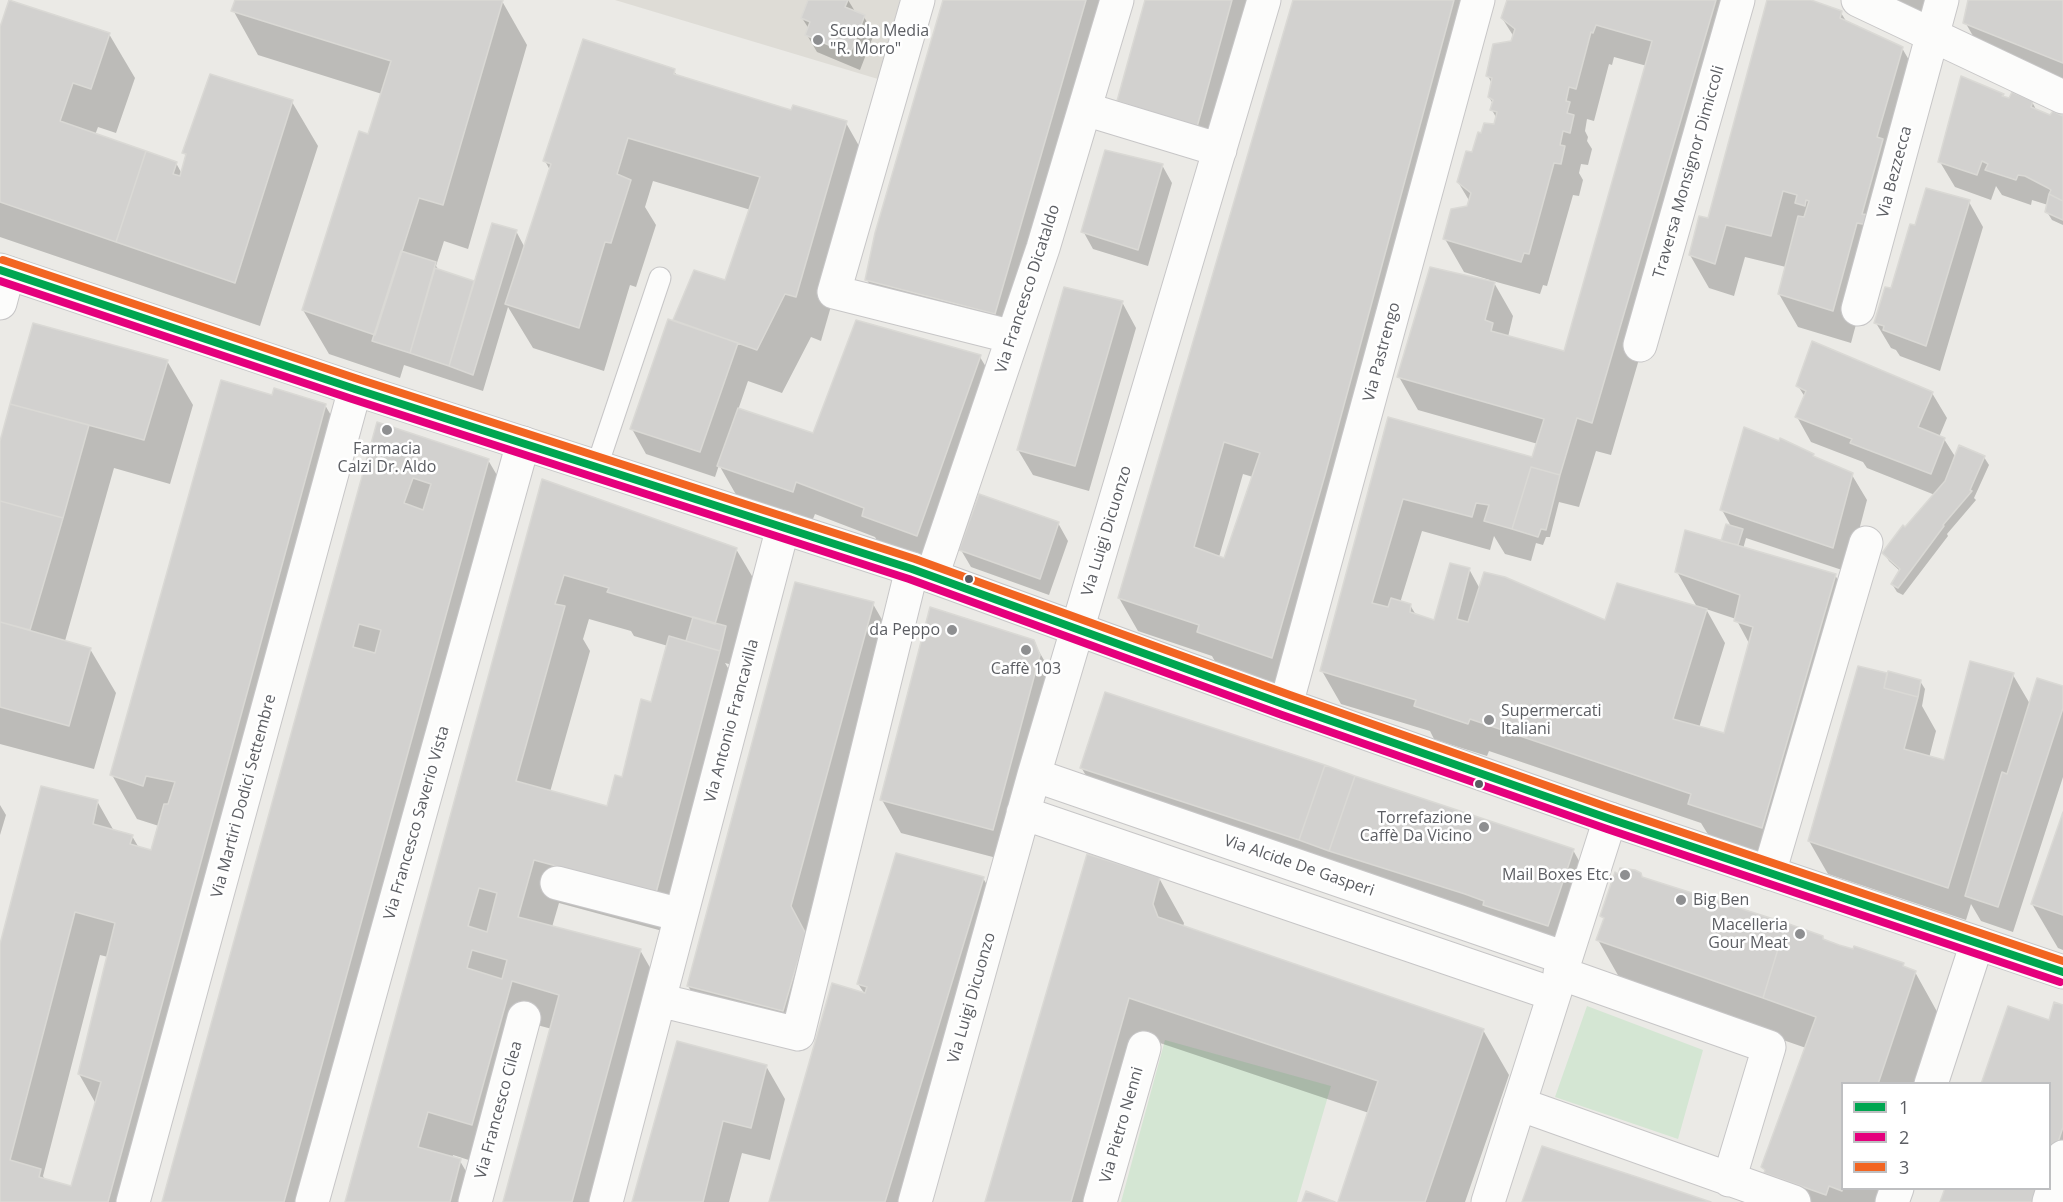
<!DOCTYPE html>
<html>
<head>
<meta charset="utf-8">
<style>
  body { margin:0 }
  #map { position:relative; width:2063px; height:1202px; overflow:hidden; background:#ebeae6; font-family:"Open Sans",sans-serif }
  canvas { display:block }
  .legend { position:absolute; left:1841px; top:1082px; width:210px; height:108px; box-sizing:border-box; background:#fff; border:2px solid #bebfc1; margin:0; padding:8px 10px; list-style:none; font-size:18px; color:#5c5e63 }
  .legend li { display:flex; align-items:center; gap:12px; height:30px }
  .legend b { width:30px; border:2px solid #bebfc1 }
</style>
</head>
<body>
<div id="map">
<canvas width="2063" height="1202"></canvas>
<ul class="legend">
<li><b style="height:8px;background:#00a651"></b>1</li>
<li><b style="height:8px;background:#e5007d"></b>2</li>
<li><b style="height:8px;background:#f26522"></b>3</li>
</ul>
</div>
<script>
const g = document.querySelector('canvas').getContext('2d');
g.lineJoin = 'round';
function fillPath(path, color) { g.fillStyle = color; g.fill(path, 'evenodd'); }
function trace(path, color, width, dash) { g.strokeStyle = color; g.lineWidth = width; g.lineCap = dash ? 'butt' : 'round'; g.setLineDash(dash || []); g.stroke(path); }
function write(font, color, halo, rows, align = 'center') {
  g.font = font + ' "Open Sans",sans-serif'; g.lineWidth = 5; g.setLineDash([]); g.textBaseline = 'middle'; g.strokeStyle = halo; g.fillStyle = color; for (const [text, x, y, turn = 0] of rows) {
    g.save(); g.translate(x, y); g.rotate((+turn || 0) * Math.PI / 180); g.textAlign = isNaN(turn) ? turn : align; if (halo) g.strokeText(text, 0, 0); g.fillText(text, 0, 0); g.restore();
  }
}
fillPath(new Path2D(`
  M615 0H900L878 79Z`), '#dedcd6');
fillPath(new Path2D(`
  M1587 1006 1703 1050 1678 1139 1555 1097Z
  M1165 1040 1331 1086 1297 1202H1121Z`), '#d4e6d3');
fillPath(new Path2D(`
  M236 0 502 1 527 45 468 249 444 241 436 266 439 270 475 283 516 231 525 248 551 172 545 161 674 71 678 77 792 112 846 123 871 167 821 341 811 337 782 393 748 381 738 410 814 435 980 357 999 389 936 568 882 549 875 537 815 514 811 524 738 498 719 465 715 477 646 454 632 429 677 323 675 320 726 281 751 210 653 181 645 207 656 225 636 287 630 285 604 371 533 348 508 307 483 391 404 365 400 378 329 354 303 310 369 136 382 94 258 55 233 10Z
  M810 0H848L856 13 864 17 874 34 860 70 817 52 807 35 809 29 802 18Z
  M944 0H1113L1013 346 886 313 867 280Z
  M1147 0H1253L1211 151 1134 127 1119 101Z
  M1295 0H1481L1291 690 1217 665 1212 656 1138 631 1119 598ZM1243 474 1253 477 1225 560 1219 557Z
  M1508 0H1744L1611 455 1596 451 1579 507 1559 502 1550 537H1546L1543 545 1536 543 1531 561 1505 554 1494 536 1490 550 1422 531 1400 603 1410 605 1416 615 1435 622 1469 569 1480 589 1606 622 1697 607 1677 572 1722 542 1732 528 1722 510 1813 455 1815 459 1852 475 1867 500 1848 572 1746 538 1743 549 1835 575 1854 608 1781 860 1709 836 1701 823 1489 751 1487 756 1449 744 1434 739 1430 731 1341 704 1322 671 1389 419 1533 459 1538 444 1418 410 1399 377 1489 282 1490 280 1464 272 1445 239 1468 207 1470 202 1458 182 1474 154 1495 126 1497 119 1492 110 1493 104 1489 97 1492 84 1488 76 1514 37 1502 18ZM1614 57 1647 66 1565 353 1508 337 1513 316 1493 281 1540 294 1543 285 1547 286 1573 195 1579 196 1583 180 1579 173 1581 164 1588 165 1592 149 1587 141 1588 137 1585 131 1587 119 1594 121 1609 64 1612 65ZM1706 609 1736 619 1750 645 1725 735 1699 728 1725 643Z
  M1769 0H1807L1841 13 1848 24 1902 48 1921 81 1851 343 1798 327 1779 294 1786 267 1745 257 1734 296 1709 288 1690 255 1709 220Z
  M1876 0H1943L1934 27Z
  M1975 0H2063V87L1984 55 1965 22Z
  M0 32 109 34 135 78 116 133 98 127 95 135 176 163 182 174 187 158 184 153 292 102 318 146 260 326 0 237Z
  M2003 95 2005 98 2032 102 2037 111 2050 117H2063V225L2052 220 2047 212 2048 205 2032 200 2031 205 2002 195 1996 186 1991 200 1955 187 1940 162Z
  M1162 165 1172 183 1148 266 1093 249 1083 231Z
  M1969 202 1983 227 1940 371 1900 356 1896 350 1891 348 1876 323 1892 290 1916 227Z
  M1122 302 1136 328 1089 491 1033 475 1018 450Z
  M167 361 193 405 170 484 114 468 65 641 90 649 116 693 94 769 0 744V447Z
  M1798 386 1932 393 1947 418 1939 437 1944 439 1956 458 1984 457 1989 465 1974 498 1976 500 1947 534 1948 536 1903 595 1897 592 1892 584 1900 571 1889 561 1884 553 1935 495 1867 468 1863 462 1811 442 1797 417 1805 397Z
  M273 397 325 405 351 450 145 1202H0V950L97 801 114 831 132 836 139 848 152 852 159 826 137 819 112 775ZM100 955 108 957 79 1074 96 1104 72 1187 45 1180 43 1176Z
  M378 424 488 460 514 504 321 1202H164Z
  M543 481 736 549 762 593 740 667 725 663 745 696 681 936 559 903 552 927 640 950 665 994 609 1202H504L552 1029 537 1025 497 1169 453 1155 452 1159 460 1161 484 1202H346ZM589 619 631 631 634 636 668 646 652 704 623 778 608 807 550 792 590 651 583 639Z
  M1058 523 1068 541 1049 595 971 567 961 550Z
  M873 604 892 637 802 1043 707 1019 688 986Z
  M1033 641 1052 674 1012 862 901 833 882 800Z
  M1887 675 1888 678 1920 681 1925 689 1922 706 1936 731 1929 758 1945 762 2013 675 2030 704 2063 687V777L2013 932 1981 921 1971 904 1966 920 1828 874 1809 841Z
  M1081 767 1573 850 1598 895 1573 969 1107 812Z
  M0 805 6 815 0 835Z
  M2063 816V950L2058 948 2032 904Z
  M983 878 1002 911 914 1202H771L865 994 858 984Z
  M1159 878 1184 923 1183 927 1483 1030 1509 1075 1465 1202H1340L1369 1113 1154 1041 1109 1202H986Z
  M1642 878 1822 937 1825 941 1903 964 1906 969 1915 972 1940 1017 1918 1084H1842V1188H1882L1878 1202H1783L1766 1173 1806 1048 1623 984 1598 940 1605 920 1602 915Z
  M2063 1007V1202H1942L2050 1188V1021Z
  M766 1066 785 1099 770 1160 742 1153 729 1202H634Z`), '#0003');
const building = new Path2D(`
  M9 0 110 33 91 89 73 83 60 121 146 151 116 242 0 202V27Z
  M235 0H503L443 205 419 198 375 335 302 310 359 131 368 134 391 61 231 11Z
  M808 0H848L845 7 865 15 850 54 805 35 810 22 801 18Z
  M943 0H1086L995 314 865 280 875 233Z
  M1145 0H1232L1197 127 1117 101Z
  M1293 0H1454L1325 475 1272 658 1197 632 1199 625 1118 598ZM1224 442 1260 453 1224 558 1194 547Z
  M1507 0H1716L1592 423 1577 418 1560 475 1531 467 1512 529 1484 521 1489 505 1476 503 1472 517 1403 499 1372 603 1388 607 1391 598 1411 604 1410 612 1434 620 1450 563 1470 568 1457 619 1468 622 1484 572 1505 577 1605 620 1617 583 1707 609 1673 719 1724 733 1753 627 1734 621 1740 595 1675 572 1685 530 1836 574 1762 828 1688 804 1691 794 1470 719 1468 724 1414 706 1416 700 1320 671 1388 417 1532 457 1544 419 1397 377 1430 267 1495 282 1485 320 1493 323 1491 331 1564 351 1652 41 1596 25 1593 33 1591 32 1576 89 1569 87 1566 101 1570 102 1567 113 1574 115 1570 133 1563 131 1560 145 1565 146 1561 164 1554 163 1529 254 1524 253 1521 262 1443 239 1451 209 1467 206 1471 193 1457 182 1466 151 1472 152 1478 132 1481 133 1484 123 1494 124 1497 112 1490 110 1493 100 1488 97 1492 78 1486 76 1493 44 1511 41 1515 29 1501 18Z
  M1767 0H1811L1842 11 1840 18 1903 47 1877 137 1883 139 1862 214 1870 215 1868 225 1857 223 1833 311 1778 294 1798 216 1804 217 1809 201 1806 200 1805 206 1795 203 1797 195 1783 191 1771 236 1726 225 1715 264 1689 255 1699 216 1708 218Z
  M1968 0H2063V63L1963 23Z
  M583 39 675 69 674 74 791 110 793 105 847 121 796 297 785 294 757 350 673 320 694 270 725 280 760 177 628 138 617 174 631 180 611 243 605 242 579 328 505 304 551 164 543 161Z
  M210 74 293 100 235 283 116 242 146 151 177 162 173 174 180 176 186 154 182 153Z
  M1961 76 2004 94 2002 96 2009 98 2012 92 2033 101 2031 107 2050 115 2053 111 2063 116V201L2049 194 2051 190 2048 188 2025 176 2018 175 2016 180 1985 170 1988 164 1982 161 1977 175 1938 162Z
  M1105 150 1163 164 1138 250 1081 232Z
  M1926 188 1970 200 1926 346 1883 330 1884 326 1874 323 1885 287 1891 288 1910 224 1915 225Z
  M2049 194 2063 201V220L2045 212Z
  M492 223 517 230 473 375 449 366Z
  M401 251 436 262 410 353 372 341Z
  M435 268 474 281 449 366 410 353Z
  M1064 287 1123 301 1075 466 1017 450Z
  M668 319 738 343 700 452 630 429Z
  M856 320 981 355 917 536 862 516 864 508 796 482 793 492 717 466 738 408 813 433Z
  M33 323 168 360 144 440 10 404Z
  M1812 341 1933 392 1918 427 1945 438 1931 474 1850 443 1852 439 1795 417 1806 391 1796 386Z
  M221 380 272 395 274 388 326 404 108 1202H0V944L41 786 98 800 93 824 133 835 130 844 151 850 164 804H168L175 782 146 776 143 786 110 775ZM75 912 115 923 78 1074 101 1082 71 1186 39 1177 41 1169 10 1160Z
  M10 404 89 425 63 518 0 501V441Z
  M377 422 489 459 284 1202H162ZM413 478 431 484 423 510 404 503ZM359 624 381 630 375 653 353 647Z
  M1744 427 1779 441 1780 438 1814 454 1813 456 1853 473 1833 548 1720 510Z
  M1959 445 1985 456 1970 490 1972 491 1943 525 1944 526 1898 588 1891 584 1900 569 1882 553 1903 525 1905 527 1945 481Z
  M1531 467 1560 475 1546 530 1541 529 1538 537 1512 529Z
  M542 479 737 548 715 624 607 592 609 588 564 575 555 604 565 606 516 781 607 806 615 775 622 777 641 699 651 702 669 636 720 651 656 893 534 860 518 917 641 949 572 1202H503L559 995 512 981 472 1125 428 1112 418 1147 461 1159 450 1202H345ZM479 888 497 893 487 932 468 926ZM472 950 507 960 502 979 467 968Z
  M979 494 1059 522 1040 579 959 550Z
  M0 501 63 518 30 630 0 622Z
  M1726 524 1743 529 1738 545 1721 541Z
  M795 582 874 602 791 906 806 934 783 1011 687 986Z
  M930 607 1034 640 1040 655 993 830 880 800Z
  M693 617 726 626 720 651 686 641Z
  M0 622 91 648 69 726 0 707Z
  M1970 661 2014 673 1948 888 1808 841 1858 666 1887 673 1884 688 1918 697 1904 749 1944 760Z
  M1888 671 1921 680 1918 697 1884 688Z
  M2037 678 2063 686V708L1998 907 1965 896 2002 772 2007 774Z
  M1105 692 1325 765 1299 840 1080 768Z
  M1325 765 1355 776 1329 851 1299 840Z
  M1355 776 1574 849 1548 926 1483 905 1484 901 1465 894 1329 851Z
  M2063 812V915L2031 904Z
  M896 853 984 877 885 1202H769L832 983 865 993 867 987 857 984Z
  M1087 854 1160 877 1153 904 1158 917 1484 1029 1425 1202H1338L1378 1081 1129 998 1071 1202H985Z
  M1620 868 1635 870 1641 873 1642 877 1786 923 1763 998 1596 940 1604 918 1600 916 1615 872 1618 874Z
  M1786 923 1823 936V939L1839 945 1853 949 1854 946 1904 963 1903 966 1916 971 1878 1084H1842V1191L1829 1186 1826 1195 1764 1173 1765 1170 1761 1167 1816 1017 1763 998Z
  M2054 1002 2063 1005V1127L2050 1167V1084H1981L2008 1006 2049 1020Z
  M677 1041 767 1065 751 1128 723 1121 703 1202H632Z
  M1542 1146 1640 1178 1711 1202H1522Z
  M1945 1188H2042L2038 1202H1940Z
  M1306 1191 1335 1202H1302Z`);
fillPath(building, '#d2d1cf');
trace(building, '#dad9d5', 1.5);
const lane = new Path2D(`
  M597 466 660 278`);
const street = new Path2D(`
  M918 0 834 292 1013 337
  M1858 0 2063 97
  M1085 109 1220 150
  M0 303 8 273
  M1858 309 1942 0
  M1640 345 1738 0
  M932 576 1043 248 1117 0
  M1286 705 1478 0
  M1034 775 1565 958
  M1023 813 1553 994
  M1769 873 1866 543
  M557 883 681 915
  M1560 973 1769 1047 1729 1180
  M659 1000 798 1034 912 569
  M1931 1084 1977 943
  M1519 1104 1794 1202
  M133 1202 355 389
  M312 1202 523 443
  M475 1202 524 1018
  M606 1202 783 527
  M915 1202 1034 775 1264 0
  M1100 1202 1144 1048
  M1488 1202 1610 819
  M1892 1202 1897 1188
  M2049 1202 2063 1157`);
const secondary = new Path2D(`
  M0 270 355 389 912 569 1286 705 1610 819 2063 972`);
trace(lane, '#c7c6c7', 23);
trace(street, '#c7c6c7', 35);
trace(secondary, '#c6c6c7', 35);
trace(lane, '#fcfcfb', 21);
trace(street, '#fcfcfb', 33);
trace(secondary, '#fcfcfb', 33);
trace(new Path2D(`
  M0 270 355 389 912 569 1286 705 1610 819 2063 972`), '#00a651', 8);
trace(new Path2D(`
  M0 281 352 399 909 579 1282 715 1607 829 2060 982`), '#e5007d', 8);
trace(new Path2D(`
  M3 260 358 379 915 559 1290 695 1613 809 2063 961`), '#f26522', 8);
for (const [x, y, r, color] of [
  [818,40,6,"#8e8f91"],
  [387,430,6,"#8e8f91"],
  [969,579,5,"#5c5e63"],
  [952,630,6,"#8e8f91"],
  [1026,650,6,"#8e8f91"],
  [1489,720,6,"#8e8f91"],
  [1479,784,5,"#5c5e63"],
  [1484,827,6,"#8e8f91"],
  [1625,875,6,"#8e8f91"],
  [1681,900,6,"#8e8f91"],
  [1800,934,6,"#8e8f91"]
]) { const dot = new Path2D(); dot.arc(x, y, r, 0, 2 * Math.PI); g.fillStyle = color; g.fill(dot); trace(dot, '#fff', 2); }
write('16px', '#5c5e63', '#fff', [
  ["Scuola Media",830,31,"left"],
  ["\"R. Moro\"",830,49,"left"],
  ["Farmacia",387,449,"center"],
  ["Calzi Dr. Aldo",387,467,"center"],
  ["da Peppo",940,630],
  ["Caffè 103",1026,669,"center"],
  ["Supermercati",1501,711,"left"],
  ["Italiani",1501,729,"left"],
  ["Torrefazione",1472,818],
  ["Caffè Da Vicino",1472,836],
  ["Mail Boxes Etc.",1613,875],
  ["Big Ben",1693,900,"left"],
  ["Macelleria",1788,925],
  ["Gour Meat",1788,943]
], 'right');
write('16px', '#5c5e63', '#fff', [
  ["Traversa Monsignor Dimiccoli",1689,172,-74],
  ["Via Bezzecca",1895,172,-75],
  ["Via Francesco Dicataldo",1028,289,-72],
  ["Via Pastrengo",1382,352,-75],
  ["Via Luigi Dicuonzo",1107,531,-73],
  ["Via Antonio Francavilla",732,721,-75],
  ["Via Martiri Dodici Settembre",244,796,-75],
  ["Via Francesco Saverio Vista",417,823,-74],
  ["Via Alcide De Gasperi",1299,866,19],
  ["Via Luigi Dicuonzo",972,998,-74],
  ["Via Francesco Cilea",499,1110,-75],
  ["Via Pietro Nenni",1122,1125,-74]
]);
</script>
</body>
</html>
